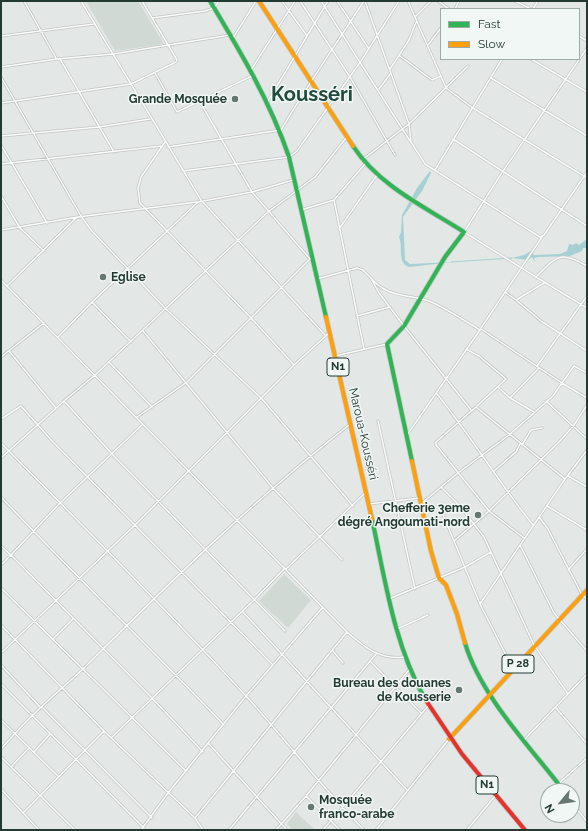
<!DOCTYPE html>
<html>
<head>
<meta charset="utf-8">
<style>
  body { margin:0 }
  #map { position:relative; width:588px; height:831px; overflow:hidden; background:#e3e8e6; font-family:Raleway,sans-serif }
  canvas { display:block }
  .frame { position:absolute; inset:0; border:2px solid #233a32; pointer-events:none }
  .legend { position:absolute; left:440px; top:8px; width:140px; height:52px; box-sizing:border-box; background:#f1f7f4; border:1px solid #9faba6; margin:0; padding:5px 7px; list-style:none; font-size:12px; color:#233a32 }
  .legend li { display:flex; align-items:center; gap:8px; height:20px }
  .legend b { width:20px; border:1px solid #9faba6 }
  .north { position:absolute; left:540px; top:783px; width:40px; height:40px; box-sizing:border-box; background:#f1f7f4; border:1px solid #9faba6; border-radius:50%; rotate:241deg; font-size:11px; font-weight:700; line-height:16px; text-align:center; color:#233a32 }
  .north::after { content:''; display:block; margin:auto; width:14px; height:18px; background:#667771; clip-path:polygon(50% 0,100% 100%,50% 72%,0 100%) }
</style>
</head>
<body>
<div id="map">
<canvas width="588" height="831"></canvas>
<div class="frame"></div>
<ul class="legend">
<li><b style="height:5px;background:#30b455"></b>Fast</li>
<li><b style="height:5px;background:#ff9f0a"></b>Slow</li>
</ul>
<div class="north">N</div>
</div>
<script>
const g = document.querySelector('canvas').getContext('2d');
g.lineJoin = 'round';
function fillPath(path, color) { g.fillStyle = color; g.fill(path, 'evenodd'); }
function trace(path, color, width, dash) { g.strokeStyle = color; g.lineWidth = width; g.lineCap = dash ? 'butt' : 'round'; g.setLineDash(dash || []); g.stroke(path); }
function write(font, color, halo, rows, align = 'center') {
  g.font = font + ' Raleway,sans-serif'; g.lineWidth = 3; g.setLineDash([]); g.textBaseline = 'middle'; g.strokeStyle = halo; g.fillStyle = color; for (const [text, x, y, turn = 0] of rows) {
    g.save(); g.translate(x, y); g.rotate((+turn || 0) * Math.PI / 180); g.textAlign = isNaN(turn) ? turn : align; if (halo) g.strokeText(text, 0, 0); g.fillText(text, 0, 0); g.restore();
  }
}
fillPath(new Path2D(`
  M86 1H138L164 44 115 51Z
  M284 574 311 600 288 628 259 601Z
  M296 812 315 830H292L287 824Z`), '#d1d9d5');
fillPath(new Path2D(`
  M430 171 431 173 422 191 403 217 405 260 410 264 453 262 409 267 405 265C398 258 403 246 399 237L401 232 402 215 417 188Z
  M587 239V248H583L582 251 570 256 539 257 534 258 535 262 532 257 528 260 512 258 524 255 531 251 534 255 560 254 567 251 569 244 573 245 576 243 579 245Z`), '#a7d0d4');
trace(new Path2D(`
  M451 262 512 258`), '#a7d0d4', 1);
const street = new Path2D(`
  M24 1 56 58
  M81 1 201 200 325 335
  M282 1 307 36
  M300 1 350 77 395 155
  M321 1 410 141
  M337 1 369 49
  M365 1 409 124 411 142 425 164 540 237 544 235 587 172
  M408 1 446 88 473 108 587 178
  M438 1 449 9
  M515 1 531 9
  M455 9 459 1
  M533 9 538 1
  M415 17 431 1
  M152 18 205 11 214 8 219 1
  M1 36 94 24
  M579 36 587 41
  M233 38 256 1
  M428 45 441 28
  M400 56 432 80 441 76
  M60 59 114 152
  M531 59 587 92
  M1 67 57 59 113 54 230 35
  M390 69 409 40 416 22
  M251 70 295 1
  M155 73 177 112 254 75
  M1 77 81 216 91 230 165 308 262 399 353 506
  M491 78 587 136
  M379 89 391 73
  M268 101 328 1
  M200 102 252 192 310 259
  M1 103 131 84 176 62 177 60 142 1
  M1 136 99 127 150 119
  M453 139 587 226
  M165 142 141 177 138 188 140 203 252 319 294 365
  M1 145 47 223
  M168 147 281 130C307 86 336 44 364 1
  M362 160 409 124 468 66
  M1 164 162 146
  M435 170 502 59
  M183 171 289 157 297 151 361 61 399 1
  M1 196 20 228 44 251
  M334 200 364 349
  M301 210 334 200 365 164
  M339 229 377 175
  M1 230 78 217 197 202
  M587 266C560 250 557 256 536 277L587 308
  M370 277C387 298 407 294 429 301 442 306 467 322 480 330L481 329 562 383 574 366 585 372
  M536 277 464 232 503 171 587 48
  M317 279 357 268 363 270 370 277
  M1 280 347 632C365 648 380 660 405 657
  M372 280 379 293 404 326 472 411
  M544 283 516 300 541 321 587 351
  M7 286 77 217
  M505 292 516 300
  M92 302 131 342
  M357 316 390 307
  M481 328 542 237
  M143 331 273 488 342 560
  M58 337 92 302 198 202 252 192 293 180
  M466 349 479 356 506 379 477 406
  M9 351 56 408
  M335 356 387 344
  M1 357 44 323
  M109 362 152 407
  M537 366 587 296
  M498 387 510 398
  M437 394C471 436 499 483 533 525
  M64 401 113 455 285 631
  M546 401 587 439
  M534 412 510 398 539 368
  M137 417 187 382 311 258
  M1 419 21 406 53 442 273 665
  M378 421 415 589
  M407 435 480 330
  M1 443C84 527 167 610 246 696 286 740 322 788 364 830
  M522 445 531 430 542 428
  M1 458 64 401 95 375 268 212 315 177 346 138
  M494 471 516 452 520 444
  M568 476 587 487
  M1 497C74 575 151 648 224 725
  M368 504 420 498
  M421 504 441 487
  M547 506 587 530
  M443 515 454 541
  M539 517 548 529 582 595 587 599
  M524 538 489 511 436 445V442L476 407 565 479
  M520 545 554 613 587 651
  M1 546 11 555 60 503 143 424
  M1 565 11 555 152 698 203 752
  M286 569 364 494
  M568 570 587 549
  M1 588 186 771
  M391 598 465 567 491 552
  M480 604 565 479 587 450
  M243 612 407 790
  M1 625 104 731 195 818 203 830
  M397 629 428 615
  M53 639 73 619
  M333 651 343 663
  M1 653 135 525 294 365 329 333
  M371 662 421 713
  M1 665 41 708
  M513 669 480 604 454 541 489 511 559 442 574 425 587 405
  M1 684 144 828
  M568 694 534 645 484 537 459 505 441 487 458 473 509 435 553 396 562 383 587 398
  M42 707 152 818
  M556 708 587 744
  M1 720 58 776
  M112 737 255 599 285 568
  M525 739 587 674
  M209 744 287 830
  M1 749C12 737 22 725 34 714 50 698 67 684 83 669 168 584 255 499 349 425
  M34 752 50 734
  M1 757 75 830
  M11 767 29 748
  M558 784 587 758
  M1 789 39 830
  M306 796 340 830
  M572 802 587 822
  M23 813 104 731
  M195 818 347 632
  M141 830 168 793 246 696 323 607
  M229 830 376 654
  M276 830 306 796 409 670
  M323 830 428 706
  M376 830 449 739
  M467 830 495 796`);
const fast = new Path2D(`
  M210 1C240 51 270 101 289 157L326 317
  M353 146C379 186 425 207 464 232L445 257 404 326 387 344 412 461
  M372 519C385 579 394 645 425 699
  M465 643C480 695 531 748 564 791`);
const slow = new Path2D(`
  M259 1 353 146
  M326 317 372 519
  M412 461 431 551 439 578 446 585 457 614 465 643
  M449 739 587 590`);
const jam = new Path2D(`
  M425 699 462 754 525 830`);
trace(street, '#c0c5c3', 3);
trace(fast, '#c0c6c3', 5.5);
trace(slow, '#c0c6c3', 5.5);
trace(jam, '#c0c6c3', 5.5);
trace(street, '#fbfcfb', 1.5);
trace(fast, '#30b455', 4);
trace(slow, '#ff9f0a', 4);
trace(jam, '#e5322d', 4);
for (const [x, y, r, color] of [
  [235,99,4,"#667771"],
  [103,277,4,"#667771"],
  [478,515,4,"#667771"],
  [459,690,4,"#667771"],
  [311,807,4,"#667771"]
]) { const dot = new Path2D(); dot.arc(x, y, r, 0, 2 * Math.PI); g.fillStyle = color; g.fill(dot); trace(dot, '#f1f7f4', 1.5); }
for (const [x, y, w] of [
  [338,367,22],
  [518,664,32],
  [487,785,22]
]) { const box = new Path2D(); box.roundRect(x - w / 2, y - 9, w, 18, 3); g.fillStyle = '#f1f7f4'; g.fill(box); trace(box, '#233a32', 1); }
write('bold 11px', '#233a32', null, [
  ["N1",338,367],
  ["P 28",518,664],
  ["N1",487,785]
]);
write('bold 12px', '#233a32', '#f1f7f4', [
  ["Grande Mosquée",227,99],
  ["Eglise",111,277,"left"],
  ["Chefferie 3eme",470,508],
  ["dégré Angoumati-nord",470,522],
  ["Bureau des douanes",451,683],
  ["de Kousserie",451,697],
  ["Mosquée",319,800,"left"],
  ["franco-arabe",319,814,"left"]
], 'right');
write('12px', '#233a32', '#f1f7f4', [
  ["Maroua-Kousséri",363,434,77]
]);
write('bold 20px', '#204a3d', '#f1f7f4', [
  ["Kousséri",312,95]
]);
</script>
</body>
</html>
